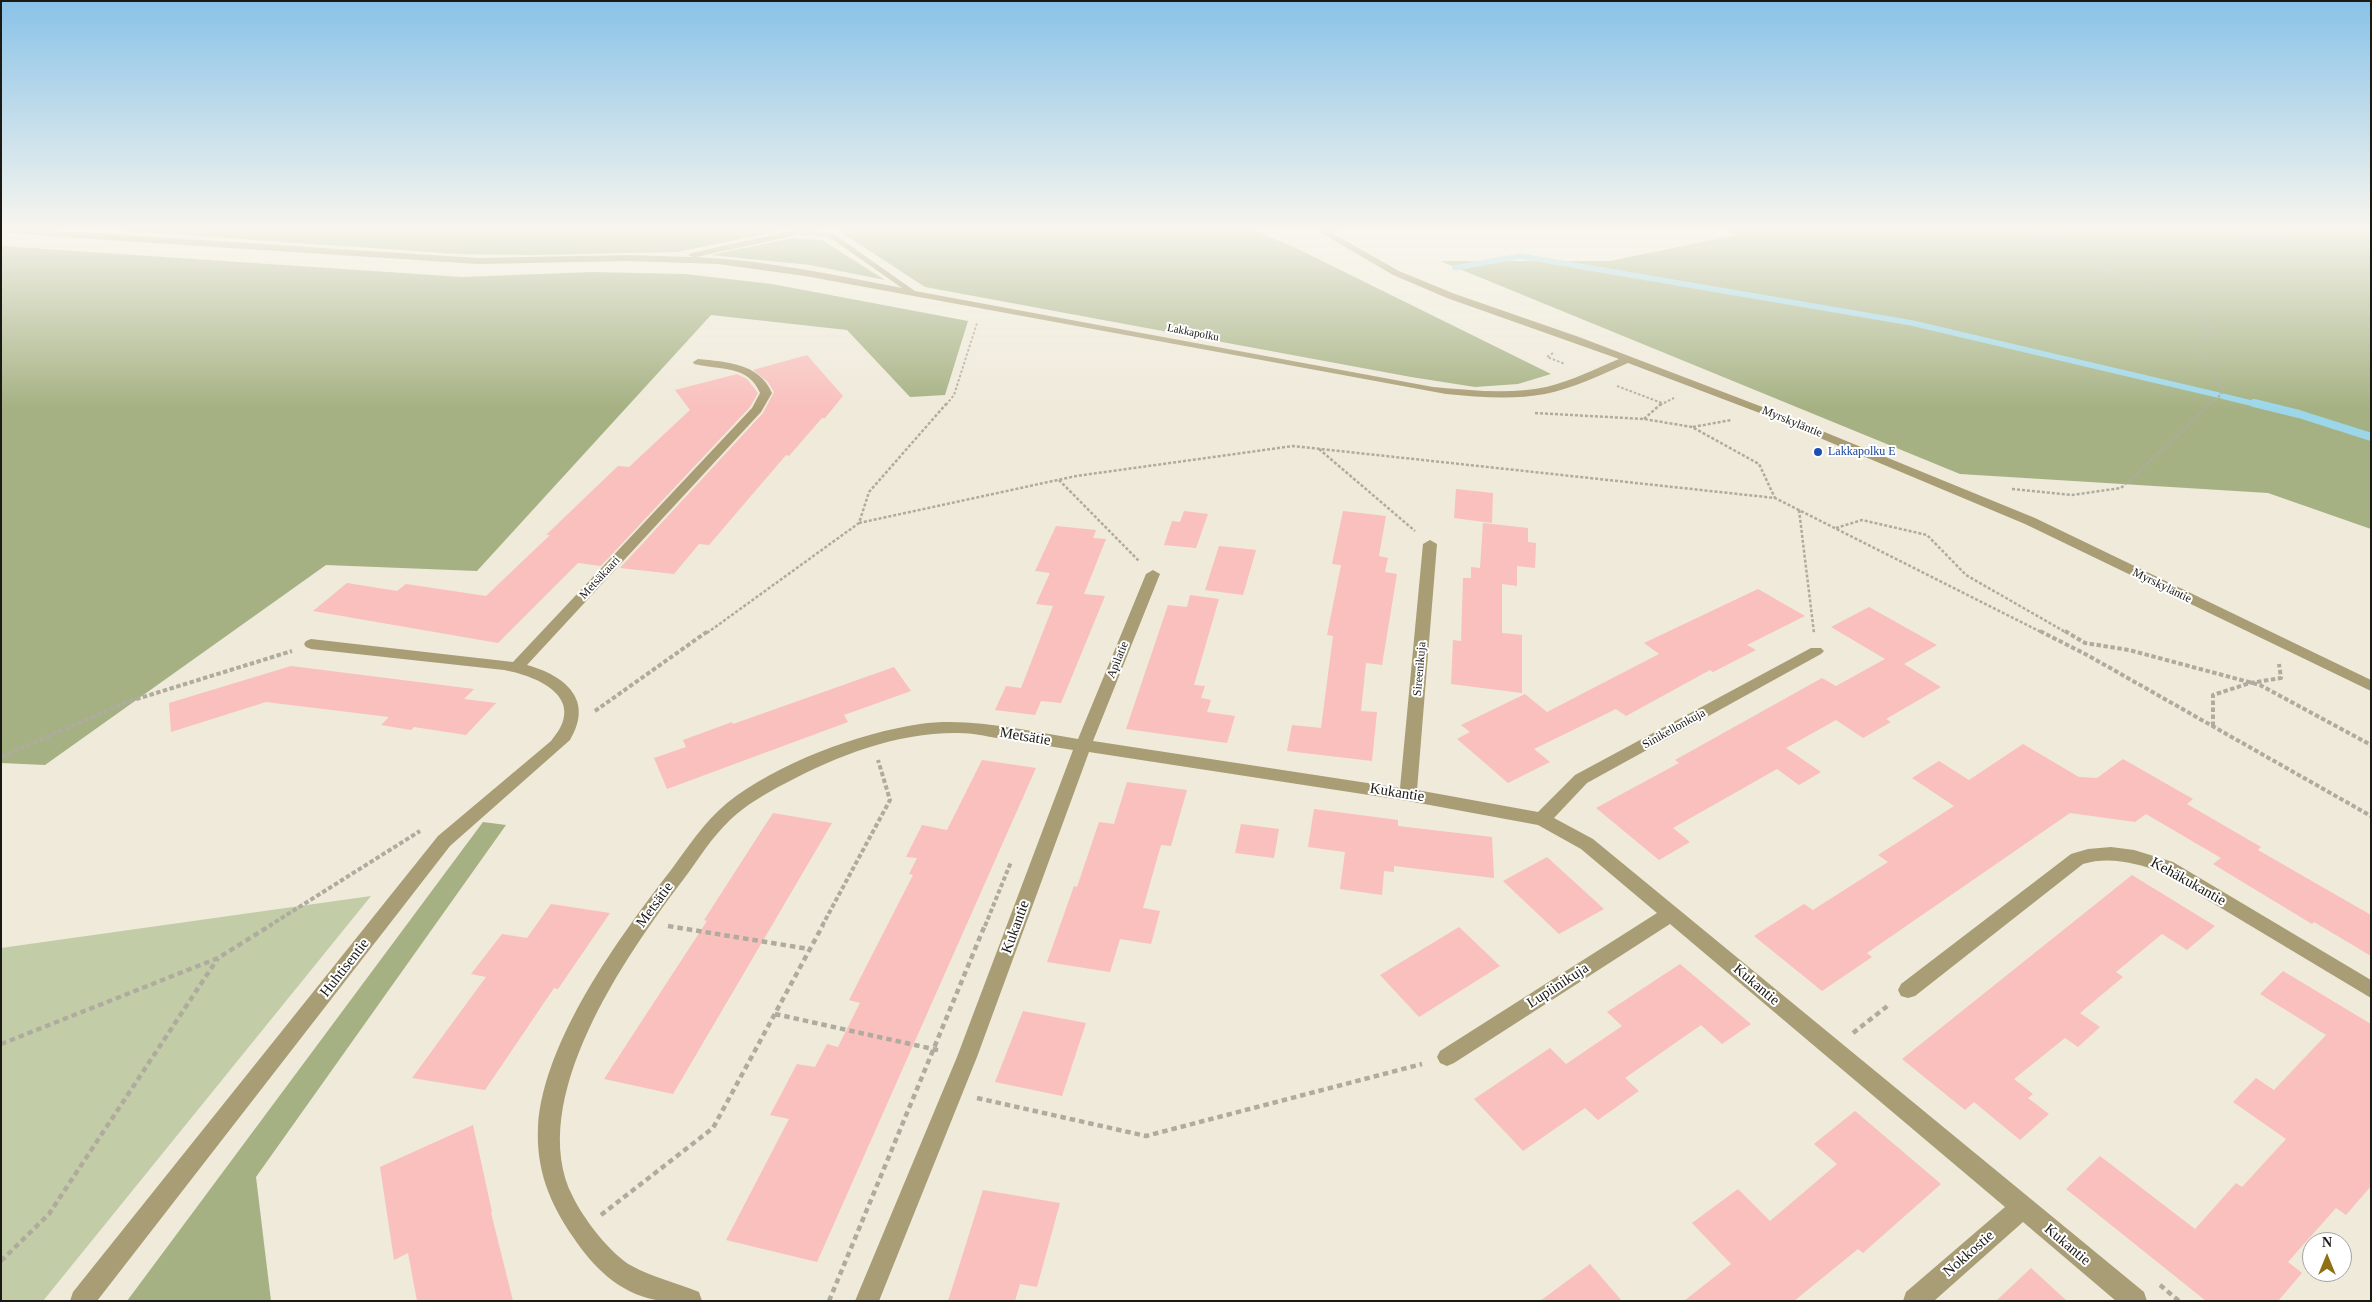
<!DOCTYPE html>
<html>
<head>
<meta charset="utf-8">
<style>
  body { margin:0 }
  #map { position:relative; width:2372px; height:1302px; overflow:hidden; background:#efeada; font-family:"Times New Roman",serif }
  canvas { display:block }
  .frame { position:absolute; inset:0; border:2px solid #1b1914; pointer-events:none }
  .north { position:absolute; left:2302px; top:1232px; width:50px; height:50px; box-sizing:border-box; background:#fff; border:1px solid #a4a3a1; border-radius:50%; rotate:0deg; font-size:14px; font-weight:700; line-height:20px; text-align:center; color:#1b1914 }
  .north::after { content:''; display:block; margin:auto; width:18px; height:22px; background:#907015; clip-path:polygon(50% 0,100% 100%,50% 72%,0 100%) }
</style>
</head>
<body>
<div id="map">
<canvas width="2372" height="1302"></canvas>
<div class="frame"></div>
<div class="north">N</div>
</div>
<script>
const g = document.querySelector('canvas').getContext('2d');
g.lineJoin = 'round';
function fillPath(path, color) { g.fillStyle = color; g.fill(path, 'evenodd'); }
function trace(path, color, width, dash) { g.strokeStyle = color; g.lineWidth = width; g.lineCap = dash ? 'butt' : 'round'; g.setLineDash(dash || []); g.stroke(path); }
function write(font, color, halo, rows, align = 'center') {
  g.font = font + ' "Times New Roman",serif'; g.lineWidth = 4; g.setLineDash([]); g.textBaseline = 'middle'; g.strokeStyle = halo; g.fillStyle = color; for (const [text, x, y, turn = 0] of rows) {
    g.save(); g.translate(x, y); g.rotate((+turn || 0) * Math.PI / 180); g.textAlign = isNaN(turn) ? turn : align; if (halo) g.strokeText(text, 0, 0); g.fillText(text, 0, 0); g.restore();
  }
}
fillPath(new Path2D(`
  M371 896 43 1301H1V948Z`), '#c2cca7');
fillPath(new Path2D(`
  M66 227H1245L1294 247 1551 374 1518 384 1475 387 1411 377 925 287 836 229 801 227 677 252 533 255 458 254Z
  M1721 227H2371V529L2268 493 1960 474 1440 261H1610L1736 235Z
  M793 238 822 240 885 280 810 265 710 255Z
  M1 246 462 277 592 272 685 274 772 284 968 321 945 395 910 397 847 330 711 315 477 571 326 565 45 765 1 763Z
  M483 822 506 825 256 1177 271 1301H127Z`), '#a5b183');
trace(new Path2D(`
  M1455 268 1520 256 1912 323 2218 395
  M2222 396 2259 405`), '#9cd7e9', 5.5);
trace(new Path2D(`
  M2254 403 2299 414 2371 437`), '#9cd7e9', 8);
fillPath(new Path2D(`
  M807 355 843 396 825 418H822L789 456 786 455 709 545 699 544 674 574 620 568 763 413 774 392 768 382 753 370Z
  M737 374 747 379 758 393 750 407 601 566 578 563 498 643 313 611 347 583 397 591 406 584 486 596 550 535H546L618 466 629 467 690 410 675 390Z
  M1456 489 1493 493 1492 523 1454 518Z
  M1184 511 1208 514 1196 548 1164 545 1172 521 1180 522Z
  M1343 511 1386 516 1379 556 1388 558 1385 572 1397 574 1382 665 1366 663 1361 711 1377 712 1372 761 1287 751 1292 725 1321 728 1333 636 1327 635 1341 565 1332 564Z
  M1483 523 1528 528V542L1536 543 1535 568 1517 566V586L1502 584V633L1522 635V693L1451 684 1453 640 1461 641 1463 578H1471V567L1480 568Z
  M1056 526 1096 530 1093 538 1106 539 1084 594 1105 596 1061 703 1041 701 1035 715 995 710 1006 686 1021 688 1053 606 1036 604 1050 573 1035 571Z
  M1219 546 1256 550 1243 595 1205 590Z
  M1758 589 1805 616 1747 645 1756 650 1713 672 1710 670 1626 716 1616 709 1534 749 1550 762 1508 783 1457 739 1470 732 1461 725 1525 694 1547 712 1659 654 1644 643Z
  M1190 595 1219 599 1194 685 1205 686 1201 698 1211 700 1207 712 1235 716 1227 743 1126 729 1168 605 1187 607Z
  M1869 607 1937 645 1904 664 1941 687 1886 719 1891 722 1863 738 1836 720 1786 748 1821 772 1799 785 1777 769 1673 828 1690 842 1659 860 1596 808 1679 763 1675 760 1822 678 1836 686 1885 659 1831 627Z
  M291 666 474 689 464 699 496 703 466 735 414 727 411 730 381 725 389 717 266 702 171 732 169 703Z
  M894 667 911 691 844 715 848 722 667 789 654 758 686 747 683 740 732 722 733 724Z
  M2023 744 2079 777 2097 778 2123 759 2193 799 2187 804 2261 847 2258 850 2371 915V956L2314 922 2312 924 2213 864 2221 858 2146 814 2135 822 2070 813 1867 953 1872 957 1822 991 1754 936 1804 904 1813 910 1888 862 1878 855 1954 806 1912 778 1939 761 1969 780Z
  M982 760 1036 768 817 1262 726 1240 789 1119 770 1115 797 1064 815 1067 827 1044 838 1047 860 1003 849 1000 913 875 909 874 917 858 906 857 922 825 947 830Z
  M1127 782 1187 790 1171 846 1161 845 1143 908 1160 911 1151 944 1120 939 1110 972 1047 962 1074 886 1077 887 1099 822 1114 824Z
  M1314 809 1398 820V826L1492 837 1494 878 1394 866V872L1384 871 1382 895 1340 889 1345 852 1308 847Z
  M773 813 832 823 673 1094 604 1079 707 921 704 920Z
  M1241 824 1279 829 1274 858 1235 853Z
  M1547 857 1604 909 1559 934 1503 881Z
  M2132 875 2215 926 2187 950 2162 934 2116 972 2123 977 2080 1013 2100 1027 2078 1047 2065 1038 2014 1079 2033 1094 2028 1098 2049 1114 2020 1140 1974 1102 1965 1110 1902 1059Z
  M551 904 610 913 558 989 554 988 485 1090 412 1078 486 977 471 974 502 934 527 938Z
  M1459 927 1500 966 1419 1017 1380 975Z
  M1680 964 1751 1024 1722 1044 1701 1025 1625 1078 1639 1091 1598 1120 1585 1108 1523 1151 1474 1099 1550 1048 1566 1064 1622 1026 1607 1012Z
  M2283 971 2371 1024V1186L2346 1215 2336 1208 2288 1262 2302 1273 2278 1301H2206L2066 1189 2100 1156 2195 1229 2236 1183 2242 1187 2286 1139 2233 1102 2256 1078 2274 1090 2326 1035 2260 994Z
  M1023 1011 1086 1023 1062 1096 995 1082Z
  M1855 1111 1941 1184 1863 1253 1858 1249 1794 1301H1684L1731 1264 1692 1223 1738 1189 1770 1221 1837 1164 1814 1144Z
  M473 1125 492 1212 491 1213 513 1301H417L408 1253 394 1260 380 1167Z
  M983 1190 1060 1203 1037 1287 1020 1284 1015 1301H948Z
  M1590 1264 1622 1301H1540Z
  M2031 1268 2067 1301H1996Z`), '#f9c0bd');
trace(new Path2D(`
  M2021 227 2102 269 2187 299 2213 331 2195 344 2224 391 2210 405
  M2201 227 2273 236 2301 227
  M2041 237 2082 227
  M1553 353 1547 357 1565 364
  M1617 386 1662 403
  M946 405 954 395 977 323
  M1660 405 1674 398`), '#afab9e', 2, [2.5, 2]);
trace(new Path2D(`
  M1535 413 1644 419 1692 427 1759 464 1775 498
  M1644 419 1662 403
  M1693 427 1731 420
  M1319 449 1415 531
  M1059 480 1139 561
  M2012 489 2072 495 2121 488 2211 403
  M1799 510 1814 633
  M859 523 1076 476 1293 446 1775 498 2043 633
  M1836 528 1862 520 1927 535 1966 575 2067 633
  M707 633 859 523 869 492 947 403`), '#afab9e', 2.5, [3, 2]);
trace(new Path2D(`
  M2040 631 2089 656 2371 816
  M2065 631 2085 643 2129 650 2260 685 2371 745
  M595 711 708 631
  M2213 726V695L2250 683 2281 678 2279 664
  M1 757 127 702 292 651
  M269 926 420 831
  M822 926 890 800 878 760
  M985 926 1011 862`), '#afab9e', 4, [4.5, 2.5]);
trace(new Path2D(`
  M668 926 809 949
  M775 1014 942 1051
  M1853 1033 1890 1004
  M1 1044 218 958 271 925
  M977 1098 1146 1136 1422 1064
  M601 1215 713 1128 823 925
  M1 1261 49 1214 218 958
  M2160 1285 2179 1301
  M829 1301 985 925`), '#afab9e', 4.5, [5.5, 4]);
fillPath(new Path2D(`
  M1 227 478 258 629 255 692 257 689 255 691 253 798 229 831 232 915 291 1433 387C1470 390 1509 395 1546 387 1571 381 1595 369 1619 359L1447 298 1393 275 1311 227H1321L1325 229 1349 227 1348 229 1332 233 1399 271 1455 294 1579 337 1773 411 2035 518 2371 680V691L2025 524 1765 415 1628 363C1601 375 1574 388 1545 394 1513 400 1479 397 1446 394L805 276 718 264 629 261 478 264 1 233ZM798 235 829 237 902 288C834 275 765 260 696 257Z
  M698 359C727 362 759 363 772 393L761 412 527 665C566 676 594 700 570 740L450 846 97 1301H70L73 1292 438 836 551 741C588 699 541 677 504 670L311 649 306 647 304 644 306 641 311 639 513 662 752 408 760 393C749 365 719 370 694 364L693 362Z
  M1430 540 1437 544 1417 790 1538 812 1575 775 1811 648H1821L1824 651 1821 654 1587 783 1554 818 1593 839 2144 1292 2147 1301H2116L2023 1222 1934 1301H1903L1906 1292 2005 1207 1670 924 1454 1063 1447 1066 1440 1063 1437 1057 1440 1051 1657 913 1581 849 1538 825 1408 801 1089 752 977 1057 879 1301H855L957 1057 1073 750C1048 746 1023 742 997 738 985 736 972 733 959 733 899 732 838 755 786 783 766 793 746 805 730 820 711 838 698 860 683 880 626 955 524 1101 573 1197 583 1218 611 1255 632 1266 652 1277 677 1283 699 1292L702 1301C688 1301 670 1302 656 1300 619 1293 593 1267 573 1237 549 1202 536 1169 538 1127 543 1041 620 936 671 870 688 847 704 822 727 803 776 764 858 733 920 724 972 717 1026 731 1078 739L1146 574 1153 570 1160 574 1093 741 1400 788 1423 544Z
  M2111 847 2134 850 2173 862 2371 980V998L2161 872C2136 863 2109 856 2083 864L1915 996 1908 998 1901 996 1898 990 1901 984 2071 854 2088 849Z`), '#a99d75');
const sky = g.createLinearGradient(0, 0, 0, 409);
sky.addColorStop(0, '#89c2e8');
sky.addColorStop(0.56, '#f8f6ee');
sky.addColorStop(1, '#f8f6ee00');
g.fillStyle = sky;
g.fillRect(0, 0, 2372, 409);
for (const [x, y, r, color] of [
  [1818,452,5,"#1a4fb4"]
]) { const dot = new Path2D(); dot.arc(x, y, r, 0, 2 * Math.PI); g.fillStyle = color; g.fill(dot); trace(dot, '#fff', 2); }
write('11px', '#1b1914', '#fff', [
  ["Lakkapolku",1193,333,11]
]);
write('12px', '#1b1914', '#fff', [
  ["Myrskyläntie",1792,422,22],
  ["Metsäkaari",600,578,-47],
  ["Myrskyläntie",2162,586,26],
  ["Apilatie",1118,660,-68],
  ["Sireenikuja",1420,669,-85],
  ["Sinikellonkuja",1674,729,-29]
]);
write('12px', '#164399', '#fff', [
  ["Lakkapolku E",1828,452]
], 'left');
write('15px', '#1b1914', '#fff', [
  ["Metsätie",1025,737,9],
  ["Kukantie",1397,793,9],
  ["Kehäkukantie",2188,882,29],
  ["Metsätie",655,905,-54],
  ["Kukantie",1016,927,-70],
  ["Huhtisentie",345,968,-52],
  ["Kukantie",1756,985,40],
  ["Lupiinikuja",1558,986,-33],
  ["Kukantie",2067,1245,40],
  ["Nokkostie",1969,1254,-41]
]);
</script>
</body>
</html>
